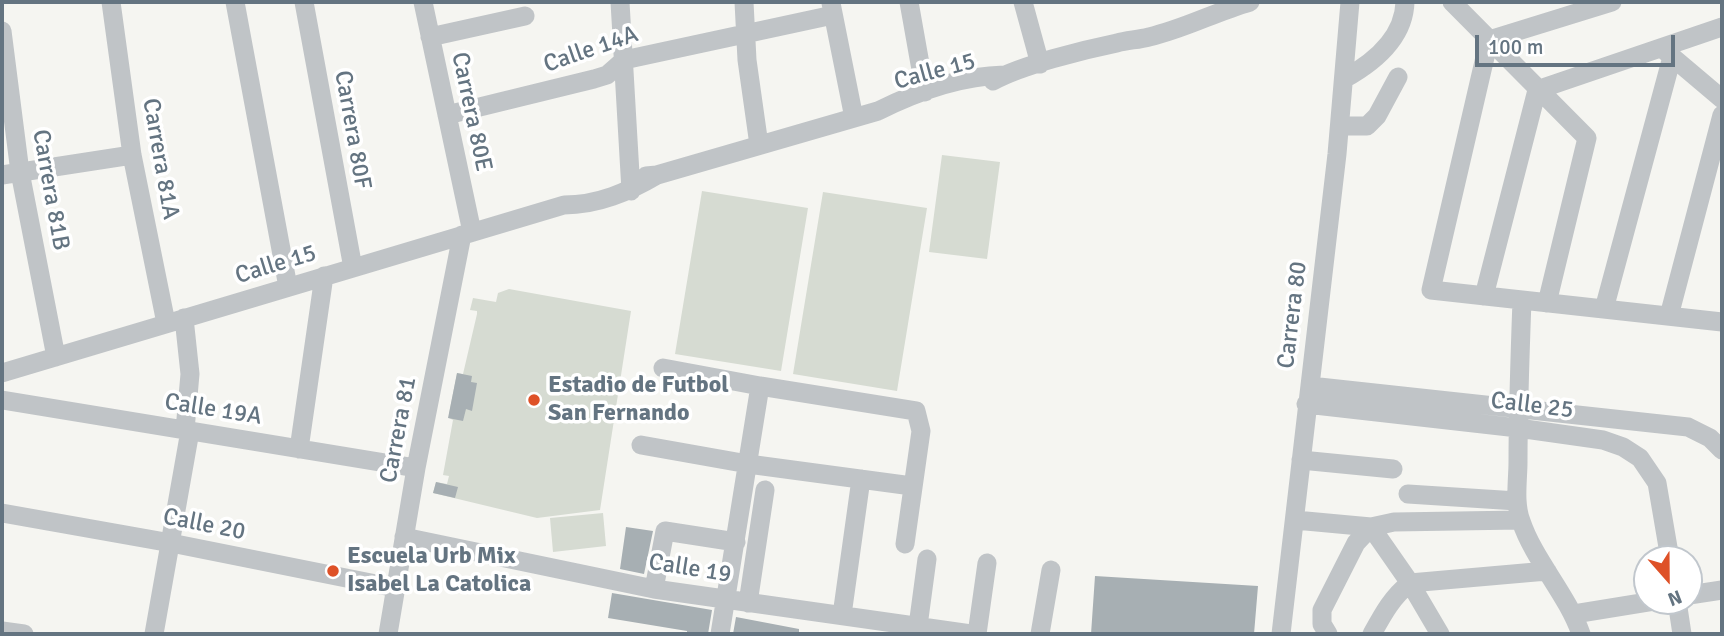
<!DOCTYPE html>
<html>
<head>
<meta charset="utf-8">
<style>
  body { margin:0 }
  #map { position:relative; width:1724px; height:636px; overflow:hidden; background:#f5f5f1; font-family:Signika,sans-serif }
  canvas { display:block }
  .frame { position:absolute; inset:0; border:4px solid #647481; pointer-events:none }
  .north { position:absolute; left:1633px; top:545px; width:70px; height:70px; box-sizing:border-box; background:#fff; border:2px solid #c1c7cd; border-radius:50%; rotate:159deg; font-size:19px; font-weight:700; line-height:28px; text-align:center; color:#647481 }
  .north::after { content:''; display:block; margin:auto; width:24px; height:32px; background:#de5127; clip-path:polygon(50% 0,100% 100%,50% 72%,0 100%) }
  .scale { position:absolute; left:1475px; top:35px; width:200px; height:32px; box-sizing:border-box; border:4px solid #647481; border-top:0; padding-left:9px; font-size:21px; line-height:24px; white-space:nowrap; color:#647481; -webkit-text-stroke:5px #fff; paint-order:stroke }
</style>
</head>
<body>
<div id="map">
<canvas width="1724" height="636"></canvas>
<div class="frame"></div>
<div class="north">N</div>
<div class="scale">100 m</div>
</div>
<script>
const g = document.querySelector('canvas').getContext('2d');
g.lineJoin = 'round';
function fillPath(path, color) { g.fillStyle = color; g.fill(path, 'evenodd'); }
function trace(path, color, width, dash) { g.strokeStyle = color; g.lineWidth = width; g.lineCap = dash ? 'butt' : 'round'; g.setLineDash(dash || []); g.stroke(path); }
function write(font, color, halo, rows, align = 'center') {
  g.font = font + ' Signika,sans-serif'; g.lineWidth = 7; g.setLineDash([]); g.textBaseline = 'middle'; g.strokeStyle = halo; g.fillStyle = color; for (const [text, x, y, turn = 0] of rows) {
    g.save(); g.translate(x, y); g.rotate((+turn || 0) * Math.PI / 180); g.textAlign = isNaN(turn) ? turn : align; if (halo) g.strokeText(text, 0, 0); g.fillText(text, 0, 0); g.restore();
  }
}
fillPath(new Path2D(`
  M942 155 1000 162 987 259 929 252Z
  M702 191 808 208 781 371 675 354Z
  M823 192 927 208 897 391 793 374Z
  M509 289 631 311 600 510 537 518 433 493 436 482 447 484 449 476 443 475 453 420 449 418V414L457 373 463 374 477 314V311L470 310 473 298 496 302 498 293Z
  M603 513 606 546 553 552 550 518Z`), '#d6dbd2');
fillPath(new Path2D(`
  M457 373 472 376 471 382 477 383 472 411 466 409 463 421 448 418Z
  M436 482 458 487 455 498 433 493Z
  M626 527 653 531 644 574 620 569Z
  M1095 576 1258 586 1254 634H1091Z
  M612 593 712 610 708 634H687V631L608 618Z
  M736 617 799 629V634H733Z`), '#a7afb3');
trace(new Path2D(`
  M111 2 132 155 166 323
  M235 2 288 287
  M304 2 353 268
  M423 2 472 232
  M620 2 631 191
  M744 2 747 60 759 145
  M909 2 925 92
  M1023 2 1040 64
  M1452 2 1587 138 1547 303
  M831 3 854 118
  M2 31 20 172 56 357
  M430 37 525 16
  M1489 40 1431 290 1722 322
  M1489 40 1612 2
  M1664 50 1722 99
  M1344 79C1373 63 1404 38 1405 2
  M993 81C1022 65 1083 50 1117 43 1127 40 1138 40 1149 37 1184 29 1215 12 1250 2
  M447 115 594 79 607 75 624 60 833 15
  M1340 126H1367L1377 116 1398 77
  M2 175 132 155
  M646 176 657 175 878 111C916 92 961 76 1004 75
  M1484 296 1537 90 1722 27
  M1522 300C1520 354 1518 408 1518 462 1518 480 1514 503 1521 521 1534 560 1567 594 1581 634
  M1604 309 1672 57
  M1669 316 1722 115
  M184 318 190 374 185 430
  M663 368 760 386 916 411 921 431 905 544
  M2 373 564 205C598 205 628 192 657 175
  M1310 386 1688 427 1710 438 1722 450
  M2 400 416 468
  M1306 404 1518 428 1603 440 1623 447 1640 458 1657 483 1670 559
  M641 445 748 464 912 486
  M299 449 324 276
  M1301 460 1393 469
  M1408 494 1517 501
  M2 513 171 543 396 588
  M1295 520 1371 527 1394 522 1520 520
  M1371 527 1410 583 1440 634
  M404 537 654 589 971 634
  M654 589 665 531 736 542
  M1689 595 1722 590
  M1677 601 1682 634
  M748 603 765 490
  M1574 614 1654 601
  M842 615 861 479
  M918 626 927 559
  M2 631 24 634
  M154 634 190 431
  M388 634 416 468 462 235
  M720 634 760 386
  M977 634 987 563
  M1040 634 1051 570
  M1281 634 1337 154 1350 2
  M1328 634 1322 624V610L1356 543 1371 527
  M1372 634C1383 614 1392 597 1410 583L1547 571`), '#c0c4c7', 19);
for (const [x, y, r, color] of [
  [534,400,7,"#de5127"],
  [333,571,7,"#de5127"]
]) { const dot = new Path2D(); dot.arc(x, y, r, 0, 2 * Math.PI); g.fillStyle = color; g.fill(dot); trace(dot, '#fff', 2.5); }
write('24px', '#647481', '#fff', [
  ["Calle 14A",591,50,-19],
  ["Calle 15",935,72,-15],
  ["Carrera 80E",471,112,78],
  ["Carrera 80F",352,130,80],
  ["Carrera 81A",160,159,80],
  ["Carrera 81B",50,190,80],
  ["Calle 15",276,265,-17],
  ["Carrera 80",1293,315,-83],
  ["Calle 25",1532,406,7],
  ["Calle 19A",213,410,9],
  ["Carrera 81",399,430,-79],
  ["Calle 20",204,525,11],
  ["Calle 19",690,569,9]
]);
write('bold 24px', '#647481', '#fff', [
  ["Estadio de Futbol",548,386],
  ["San Fernando",548,414],
  ["Escuela Urb Mix",347,557],
  ["Isabel La Catolica",347,585]
], 'left');
</script>
</body>
</html>
